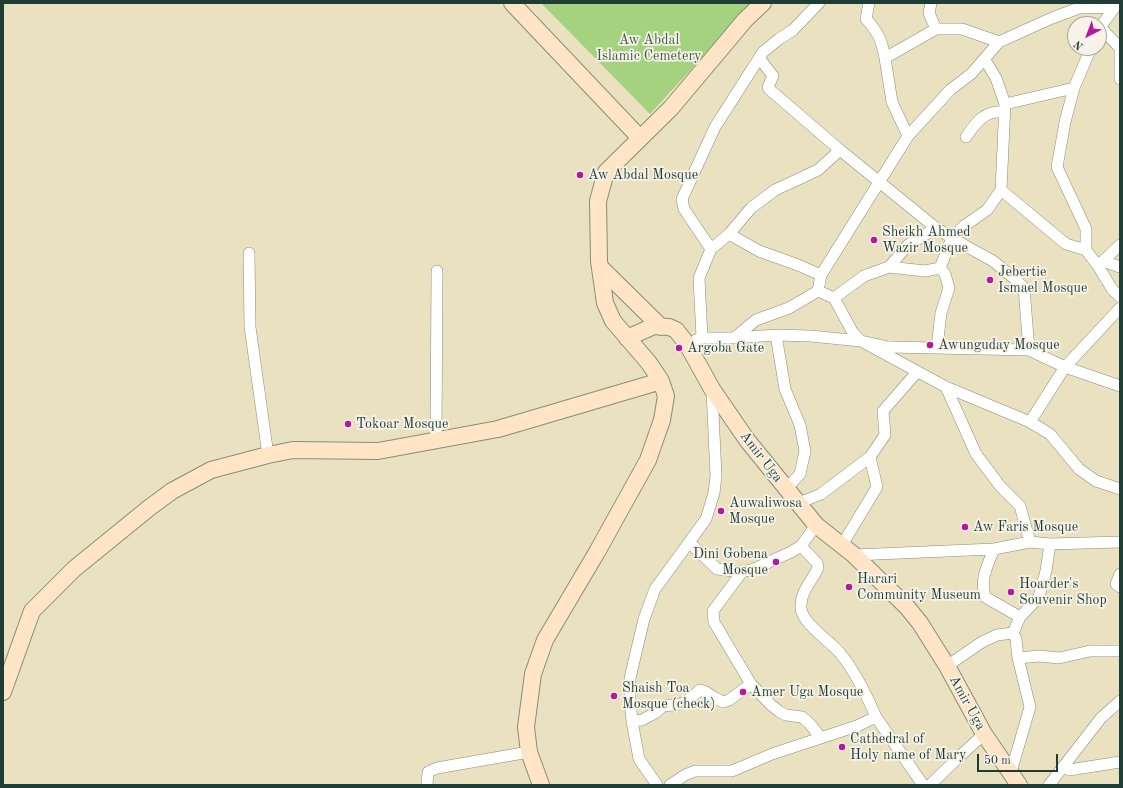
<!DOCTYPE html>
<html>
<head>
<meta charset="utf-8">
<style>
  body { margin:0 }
  #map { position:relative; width:1123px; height:788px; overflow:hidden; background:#eae1c1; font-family:"Old Standard TT",serif }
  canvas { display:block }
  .frame { position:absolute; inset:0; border:4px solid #1f3d34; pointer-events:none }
  .north { position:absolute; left:1067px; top:16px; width:40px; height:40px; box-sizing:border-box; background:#f7f3e8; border:1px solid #a1aaa0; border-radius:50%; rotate:222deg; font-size:11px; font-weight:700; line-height:16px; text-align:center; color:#1f3d34 }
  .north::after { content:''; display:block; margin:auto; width:14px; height:18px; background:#b5179e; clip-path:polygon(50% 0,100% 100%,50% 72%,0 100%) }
  .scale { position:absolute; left:977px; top:754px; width:81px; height:18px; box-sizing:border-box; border:2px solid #1f3d34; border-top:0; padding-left:5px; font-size:12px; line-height:14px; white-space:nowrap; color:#1f3d34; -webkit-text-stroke:3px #f7f3e8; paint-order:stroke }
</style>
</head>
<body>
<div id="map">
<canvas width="1123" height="788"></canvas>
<div class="frame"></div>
<div class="north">N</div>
<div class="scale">50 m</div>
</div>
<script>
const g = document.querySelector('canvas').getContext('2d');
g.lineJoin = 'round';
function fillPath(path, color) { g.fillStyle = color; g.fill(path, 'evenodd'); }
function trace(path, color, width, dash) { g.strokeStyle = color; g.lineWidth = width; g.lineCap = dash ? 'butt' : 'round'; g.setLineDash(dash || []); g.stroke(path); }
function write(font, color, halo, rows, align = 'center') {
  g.font = font + ' "Old Standard TT",serif'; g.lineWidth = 3.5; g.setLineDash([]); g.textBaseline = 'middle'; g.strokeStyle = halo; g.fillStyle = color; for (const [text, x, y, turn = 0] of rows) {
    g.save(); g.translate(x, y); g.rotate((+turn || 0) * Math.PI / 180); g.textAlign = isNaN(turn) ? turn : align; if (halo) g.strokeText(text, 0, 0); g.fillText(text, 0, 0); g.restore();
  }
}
fillPath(new Path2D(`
  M541 3H752L650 114Z`), '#a5d27f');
const street = new Path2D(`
  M869 3 866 19C878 32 882 41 885 58L936 29H962L999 42
  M931 3 929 13 936 29
  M1100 27 1120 48V79
  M1099 29 1117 4
  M885 58 892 102 908 136
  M985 60 996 78 1005 104
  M1074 88 1065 122 1057 167 1086 229V250
  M966 137C976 122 985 110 1004 112
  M840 150 936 228 964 245 993 261 1015 279 1024 288 1029 350
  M1001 190 1066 244 1086 250 1098 266 1112 289 1120 297
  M729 234 759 251 798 265 821 275
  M711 249 729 234 751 208 775 190 818 170 840 150 769 89 768 87 773 76 760 59
  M249 253 250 327 268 455
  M1103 261 1120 245
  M1098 266 1103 261 1120 267
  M889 267 908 245 936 228
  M818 291 834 298 853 333 861 341 888 347 1029 350 1065 367 1120 386
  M834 298 864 276 889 267 925 271 940 268
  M776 335 785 389 800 425 805 451 800 474 786 489
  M702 338H734L776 335 810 336 861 341 946 387 1030 422 1050 434 1079 469 1096 481 1120 489
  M734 338 756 320 789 308 818 291 821 275 908 136 950 90 971 74 999 42 1052 18 1079 8 1114 7
  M696 340 702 338 699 278 711 249 684 209 682 199 715 127 763 52 779 39 793 30 819 3
  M937 347 941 313 949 288 945 274 940 268 952 238 964 226 987 210 1001 190 1005 104 1074 88 1091 48
  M1030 422 1065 367 1120 308
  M436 440 437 271
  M799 503 821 494 870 457 885 435 883 411 917 372
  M1030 542 1050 544 1120 542
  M690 543 717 569 742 572
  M842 545 877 487 870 457
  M801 546 791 552 754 569 742 572 713 611 714 622 751 684 771 705 780 712 786 715 802 717 810 724 821 738
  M994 549C987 567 980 578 985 597L1020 617
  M854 555 994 549 1030 542 1020 506 1000 486 976 454 946 387
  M1120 574 1116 584 1120 587
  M1018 658 1039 656 1059 658 1090 651H1120
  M947 666 982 642 997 635 1013 633
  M876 717 923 785
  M632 721 642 720 655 713 663 706 681 704 688 700 700 690 706 692 715 698 723 702 729 700 751 684
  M1069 770 1120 762
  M1011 772 1030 707 1018 658 1016 639 1013 633 1020 617 1039 597 1046 571 1050 544
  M427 785 428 772 437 768 529 752
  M657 785 639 759 632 721 630 701V678L644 619 655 589 706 519 714 493 716 476 712 390
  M670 785 685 775 695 771H732L772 754 857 726 876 717C867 696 854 670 840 653 830 641 801 623 801 607 800 592 812 581 818 568L817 563 801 546 816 525
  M930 785 961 755 984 734
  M1049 785 1101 718 1120 701`);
const secondary = new Path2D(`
  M512 3 640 138
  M600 267 661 327
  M627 338 654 326 669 327 676 330 687 344 712 389 747 440 816 525 854 555 907 607 920 623 947 666 984 734 1019 785
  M3 692 32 611 74 569 149 508 172 491 211 470 268 455 293 450 378 451 498 429 661 381
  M541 785 529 752 526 727 533 674 545 640 597 552 648 460 662 420 666 396 661 381 649 363 613 321 605 303 599 261 598 201 606 172 671 108 745 20 763 3`);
trace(street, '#848f7a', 12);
trace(secondary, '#848f7a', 18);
trace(street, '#fff', 11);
trace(secondary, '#ffe4c6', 16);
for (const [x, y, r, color] of [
  [580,175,4,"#b5179e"],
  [874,240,4,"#b5179e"],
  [990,280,4,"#b5179e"],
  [930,345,4,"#b5179e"],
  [679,348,4,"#b5179e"],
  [348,424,4,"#b5179e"],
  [721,511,4,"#b5179e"],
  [965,527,4,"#b5179e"],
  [776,562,4,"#b5179e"],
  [849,587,4,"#b5179e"],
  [1011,592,4,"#b5179e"],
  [743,692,4,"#b5179e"],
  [614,696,4,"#b5179e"],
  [842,747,4,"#b5179e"]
]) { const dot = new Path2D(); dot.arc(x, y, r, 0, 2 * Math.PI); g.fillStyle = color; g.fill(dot); trace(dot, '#f7f3e8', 1.5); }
write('14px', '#3a5b43', '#f7f3e8', [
  ["Aw Abdal",649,40],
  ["Islamic Cemetery",649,56]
]);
write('14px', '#1f3d34', '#f7f3e8', [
  ["Aw Abdal Mosque",588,175],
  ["Sheikh Ahmed",882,232],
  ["Wazir Mosque",882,248],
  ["Jebertie",998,272],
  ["Ismael Mosque",998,288],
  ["Awunguday Mosque",938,345],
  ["Argoba Gate",687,348],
  ["Tokoar Mosque",356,424],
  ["Auwaliwosa",729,503],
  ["Mosque",729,519],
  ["Aw Faris Mosque",973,527],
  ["Dini Gobena",768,554,"right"],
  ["Mosque",768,570,"right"],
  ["Harari",857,579],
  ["Community Museum",857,595],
  ["Hoarder's",1019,584],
  ["Souvenir Shop",1019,600],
  ["Shaish Toa",622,688],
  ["Mosque (check)",622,704],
  ["Amer Uga Mosque",751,692],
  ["Cathedral of",850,739],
  ["Holy name of Mary",850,755]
], 'left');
write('14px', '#1f3d34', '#f7f3e8', [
  ["Amir Uga",761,457,52],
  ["Amir Uga",967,703,61]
]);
</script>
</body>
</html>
